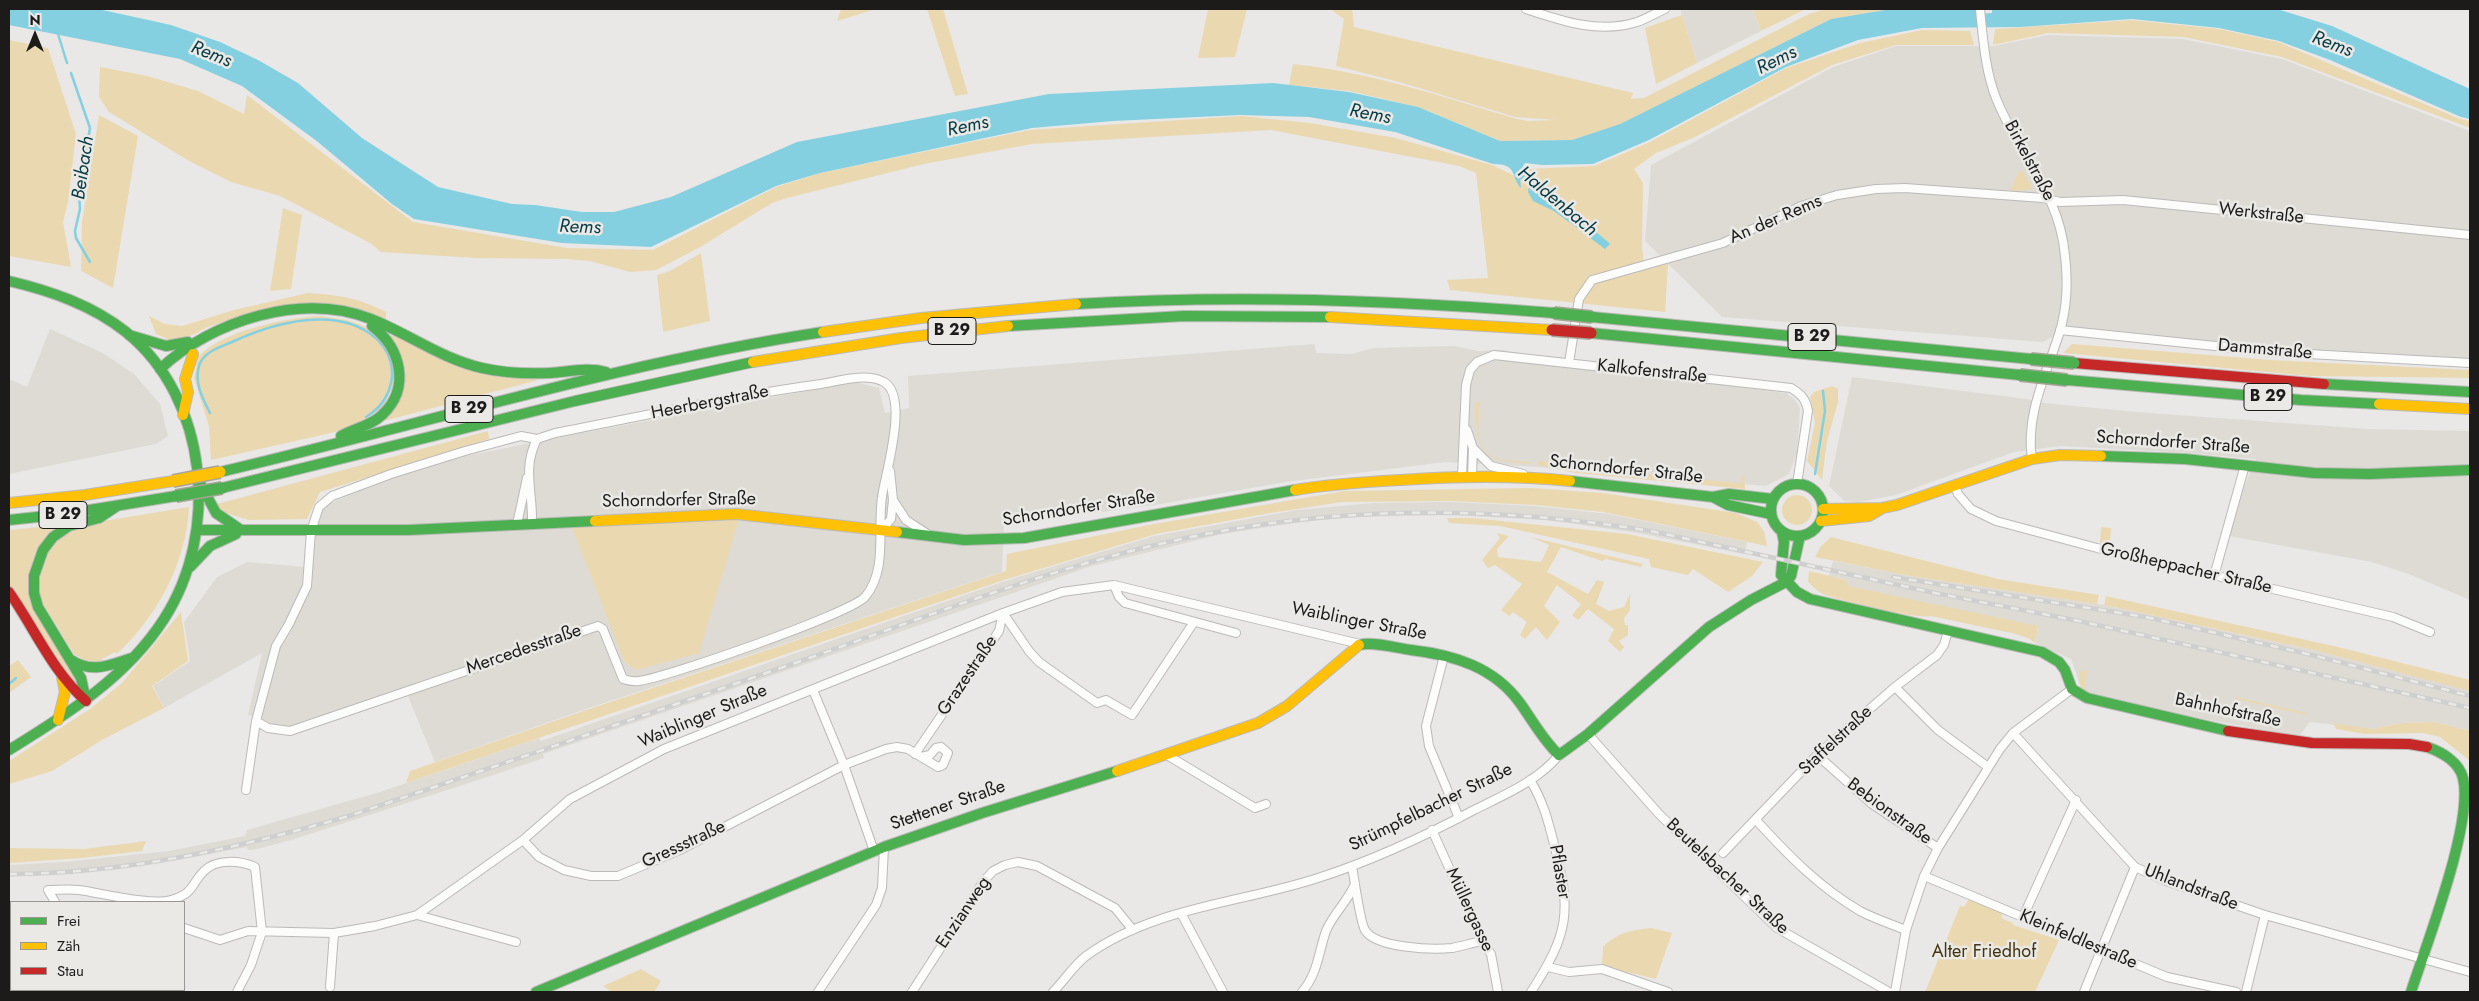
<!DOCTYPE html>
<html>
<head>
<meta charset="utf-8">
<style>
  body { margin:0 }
  #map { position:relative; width:2479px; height:1001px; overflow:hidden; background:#e9e8e7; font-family:Jost,sans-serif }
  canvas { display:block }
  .frame { position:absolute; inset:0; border:10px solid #1c1b1a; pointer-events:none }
  .legend { position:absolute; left:10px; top:901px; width:175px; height:90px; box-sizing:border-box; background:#eae9e6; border:1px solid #989794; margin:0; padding:6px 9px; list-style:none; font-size:15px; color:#1c1b1a }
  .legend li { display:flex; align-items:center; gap:10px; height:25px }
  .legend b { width:25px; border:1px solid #989794 }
  .north { position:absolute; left:10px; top:10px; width:50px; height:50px; -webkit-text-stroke:4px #eae9e6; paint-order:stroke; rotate:0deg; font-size:14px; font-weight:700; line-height:20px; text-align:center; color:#1c1b1a }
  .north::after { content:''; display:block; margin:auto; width:18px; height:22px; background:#1c1b1a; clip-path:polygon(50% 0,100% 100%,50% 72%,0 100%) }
</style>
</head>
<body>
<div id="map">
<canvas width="2479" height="1001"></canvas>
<div class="frame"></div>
<ul class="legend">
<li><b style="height:6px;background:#4caf50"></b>Frei</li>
<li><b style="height:6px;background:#ffc107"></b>Zäh</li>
<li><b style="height:6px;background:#c62828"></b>Stau</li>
</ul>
<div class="north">N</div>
</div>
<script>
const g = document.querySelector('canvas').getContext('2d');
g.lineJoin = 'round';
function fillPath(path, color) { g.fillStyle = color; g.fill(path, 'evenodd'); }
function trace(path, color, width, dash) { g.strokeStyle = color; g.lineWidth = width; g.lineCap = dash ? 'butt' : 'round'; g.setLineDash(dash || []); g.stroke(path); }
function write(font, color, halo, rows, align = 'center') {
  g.font = font + ' Jost,sans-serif'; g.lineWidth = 5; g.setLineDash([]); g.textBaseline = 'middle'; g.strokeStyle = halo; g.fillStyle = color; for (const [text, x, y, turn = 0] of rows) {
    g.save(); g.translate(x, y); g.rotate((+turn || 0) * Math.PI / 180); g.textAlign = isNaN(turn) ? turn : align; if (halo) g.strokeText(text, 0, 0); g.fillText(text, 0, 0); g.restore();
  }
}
fillPath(new Path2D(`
  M1680 9H1753L1761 31 1697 63Z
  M2048 35 2183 39 2282 59 2470 131V359L2288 349 2064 330 2043 342 1722 317 1645 241 1651 165 1833 67 1896 46H1994Z
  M50 329 103 353 134 374 160 404 168 436 156 444 9 474V379L27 387Z
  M1315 344 1316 353 1351 354 1374 348 1454 346 1478 351 1502 350 1622 372 1786 393 1795 400 1800 408 1797 453 1789 474 1766 486 1539 467 1445 462 1286 482 1155 505 1004 525 1002 572 589 708 435 762 405 689 279 730 259 718 248 715 262 653 164 708 153 686 190 661 184 622 217 577 247 562 306 567 320 508 392 477 466 456 550 439 855 382 879 388 885 413 909 408 908 376Z
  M1852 377 2027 399 2044 403 2137 412 2368 429 2470 431V600L2409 574 2372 562 2229 536 2241 494 2256 459 2188 453 2061 446 2014 452 1896 495 1859 502 1844 501 1829 486Z
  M1450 502 1534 506 1609 514 1747 542 1744 554 1638 533 1548 520 1450 515 1356 517 1307 521 1222 534 1092 566 543 754 544 758 466 784 291 840 253 850H248L247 847 143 866 62 874 9 877V865L65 862 169 851 245 836 247 830 380 792 539 738 541 741 1008 580 1154 536 1297 510 1374 503Z
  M1833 561 1910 576 2104 605 2314 650 2449 685 2470 691V731L2434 722 2402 723 2373 729 2310 722 2299 736 2175 714 2083 693 2071 659 2035 643 2038 627 1847 586 1846 580 1829 576Z`), '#dedbd5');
fillPath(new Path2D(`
  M841 9H876L837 21Z
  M927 9H943L968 94 955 96Z
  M1208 9H1247L1235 57 1198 58Z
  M1330 9H1352L1354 27 1633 93 1631 99 1644 98 1809 14 1825 9H1890L1831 19 1620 124 1572 140 1500 141 1418 107 1349 91 1289 85 1293 64C1370 72 1443 97 1517 119L1529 121 1556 120 1515 117 1399 82 1336 66 1344 19Z
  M1753 9H1806L1761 31Z
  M1682 15 1697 63 1656 84 1645 28Z
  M2132 20 2219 29 2278 42 2460 119 2470 121V128L2282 57 2183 37 2048 33 1993 45 1995 29Z
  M1922 30 1970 31 1974 45H1896L1832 65 1695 137 1656 153 1634 169 1643 183 1642 246 1644 265 1668 264 1665 312 1450 290 1447 280 1488 278 1476 173 1459 166 1271 130 1032 144 924 164 787 198 772 203 702 246 656 270 630 272 590 261 568 259 475 258 381 252 370 243 280 196 231 182 189 161 109 112 99 97 100 67 147 76 198 91 244 114 247 95 413 222 567 248 653 250 776 187 820 173 1029 130 1241 116 1310 123 1396 138 1492 165 1515 176 1526 169 1594 166 1650 142 1786 68 1860 43Z
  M9 40 48 48 76 134 68 202 63 222 71 267 9 256Z
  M99 115 138 136 113 288 81 271 82 222Z
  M2019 171H2022L2032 187 2029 190 2010 191Z
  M283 208 302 215 291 289 270 291Z
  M701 253 710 321 663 332 657 275 670 271Z
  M308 293C340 295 358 298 386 312V319L348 309 243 315 208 327 182 340 172 341 156 334 149 316 165 324 182 326 234 310Z
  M321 316 347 320 367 327 387 345 396 380 382 409 344 430 211 460 209 426 194 378 198 357C221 331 288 317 321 316Z
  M391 335 538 380 384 421 399 400Z
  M2072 344 2271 360 2470 370V378L2310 376 2063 353Z
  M1832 386 1838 389V402L1827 441 1822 480 1807 461 1815 423 1810 397 1814 392Z
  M1480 400C1479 426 1471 456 1506 460 1515 461 1527 461 1533 464 1481 461 1477 455 1475 404Z
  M488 431 489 439 320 492 307 519 249 520 222 512 217 504Z
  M1538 461 1609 467V471L1741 483 1744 470 1745 489 1575 473 1538 465Z
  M1531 488 1603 493 1736 513 1757 522 1764 531 1767 546 1603 512 1536 505 1450 501 1342 502 1264 514 1156 534 1007 579 406 783 410 771 589 709 1006 571 1007 554 1154 524 1344 491Z
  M1782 510a15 15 0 1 1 30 0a15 15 0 1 1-30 0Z
  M189 507C187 562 156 618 117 654L115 652 102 659V661H86L74 654 38 595 42 561 60 537 91 523Z
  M1447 518H1472L1627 534 1763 562 1752 576 1728 592 1693 569 1688 575 1651 567 1649 559 1500 526 1449 523Z
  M739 519 699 653 636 670 624 661 572 527Z
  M60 525 29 574 76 679V687L9 585V530Z
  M2101 527 2111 528 2110 544 2100 543Z
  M1496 533 1509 536 1497 549 1498 557 1541 562 1549 545 1530 537 1643 564 1641 567 1606 559 1602 561 1561 547 1547 572 1588 594 1597 580 1604 582 1596 604 1609 611 1624 607 1630 594V610L1624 618 1625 625H1628V635L1619 641 1624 647 1620 652 1608 641 1614 629 1588 609 1578 620 1572 615 1581 604 1557 585 1544 606 1560 622 1547 640 1536 627 1525 639 1520 635 1527 622 1513 612 1509 616 1501 610 1522 584 1495 565 1488 568 1482 560 1500 538Z
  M1831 537 1998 579 2099 595 2097 604 1910 576 1815 557 1821 546Z
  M1809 571 1846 580 1848 586 2038 626 2035 643 2030 639 2016 634 1931 616C1918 620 1838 600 1823 594 1817 591 1813 587 1808 582Z
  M2106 596 2338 647 2470 680V691L2314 650 2104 605Z
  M181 612 188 661 152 686 164 708 102 740 52 771 9 784V761L90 709 122 683Z
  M18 660 31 677 9 693V666Z
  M2087 670 2085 691C2079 686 2078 679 2080 672Z
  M2236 697 2306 713 2305 715 2236 699Z
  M2434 722 2470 731V761L2440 737 2422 733 2364 734 2336 729 2333 723 2373 729 2402 723Z
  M146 841 142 851 82 858 9 863V848L84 849Z
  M1969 899 2003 912 2001 918 2013 923V925L2059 940 2035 992H1925L1960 906 1964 907Z
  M1651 928 1672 933 1656 979 1602 966 1603 947C1617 933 1631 930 1651 928Z
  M641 969 661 981 654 992H612L603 986Z`), '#ead8b1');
fillPath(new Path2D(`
  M9 9H98L171 25 220 42 258 60 298 83 362 138 438 187 512 204 535 205 582 212H614L671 197 797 142 1049 94 1273 83 1349 92 1418 107 1500 141 1572 140 1620 124 1831 19 1891 9H1981H1976L1977 14 1992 13V9H2277L2332 26 2470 89V119L2461 117 2330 60 2279 41 2219 28 2132 19 2020 27 1922 28 1858 40 1786 67 1649 140 1593 164 1542 165 1525 163 1523 166 1525 173 1608 242 1610 244 1605 249 1554 211 1533 201 1528 192 1529 186 1520 179 1521 188C1510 177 1519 164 1493 164L1395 132 1309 117 1240 115 1113 121 1032 128 820 173 776 186 651 247 562 243 414 219 392 204 318 142 242 86 180 59 9 25Z`), '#84d0e1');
trace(new Path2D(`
  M58 34 67 63
  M71 73 90 128 79 193 80 209 75 231 76 238 90 262
  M210 413C203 399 194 383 199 366 203 352 220 347 232 342 273 323 338 304 377 339 387 349 393 362 392 377 390 394 381 408 366 417
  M1815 474 1825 411 1823 391
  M9 684 16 678`), '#84d0e1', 2.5);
const street = new Path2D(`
  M1526 9C1562 21 1599 34 1637 22 1646 19 1656 13 1665 9
  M1980 9C1983 38 1985 70 1996 98 2018 154 2060 193 2065 256 2068 281 2067 307 2060 331 2047 373 2025 414 2032 459
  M2060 330 2273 352 2470 363
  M1569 363 1579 299 1592 280 1723 243 1801 206 1837 195 1876 189 1905 188 2043 198 2060 202 2123 200 2163 204 2470 235
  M1467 430 1473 448 1472 477
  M1473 448 1491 466 1523 474
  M1462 476 1466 385 1470 370 1477 362 1494 355 1791 388C1801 394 1806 399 1808 411L1797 484
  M1955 486 1958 494 1971 509 1996 521 2097 548 2393 617 2430 632
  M893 500 906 520 929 535
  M517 524 527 478
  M880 532 891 519 893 500 890 471
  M2214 576 2245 465
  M1114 585 1119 597 1125 603 1236 633
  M1003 613 1029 651 1039 662 1097 703 1106 700 1132 715 1194 622
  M1444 656 1426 726 1429 746 1459 818
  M1895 687 1938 730 1988 767
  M813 690 844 765 874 851
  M256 721 268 728 290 731 598 626 603 629 623 679C629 681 633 682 639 681 668 677 849 614 865 597 888 570 877 529 882 497 885 474 911 393 882 381 865 373 839 381 821 384 732 396 643 416 555 433L537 439C522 469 533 491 532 523
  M2013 733 2135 867 2166 881 2265 915 2470 972
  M1588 734 1659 814 1777 928 1889 992
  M915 754 999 631 1003 613
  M1167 755 1255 808 1266 804
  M1817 755 1872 804 1938 848
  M1530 780C1543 801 1548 820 1554 844 1572 912 1569 933 1531 992
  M246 790 256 721 276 646 289 624 307 586 311 531 319 507 332 496 391 474 465 451 521 436 537 439
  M1756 820C1788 855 1819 887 1860 911 1875 919 1891 924 1906 930
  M1432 830 1482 941 1491 954 1498 992
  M523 840 539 857 564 870 591 876H618L680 850 844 765 886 749 897 747 908 749 938 767 943 765 948 753 941 747 936 748 930 755 921 757
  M1723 853 1817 755 1895 687 1937 655 1944 645 1948 631
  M1352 866C1354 877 1360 922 1365 930 1375 948 1433 950 1452 948 1462 946 1472 943 1482 941
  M1924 876 2167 977 2236 992
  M55 902 48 890C58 890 69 889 79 890 101 893 152 906 171 900 195 893 190 885 204 871 217 858 241 861 255 867L262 932 251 965 237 992
  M1181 913 1223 992
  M417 915 516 942
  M2023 917 2076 800
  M184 928 220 940 248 931 334 933 375 926 417 915 523 840 570 799 664 749 1003 613 1062 592 1114 585 1360 644
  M1548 967 1569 972 1602 969 1668 992
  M330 987 334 933
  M136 990 137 992
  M818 992 876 905 882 888 884 847
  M912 992 983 882 993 871 1005 865 1018 862 1037 866 1115 908 1133 930
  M1053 992C1064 981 1074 965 1086 956 1153 907 1242 903 1318 878 1371 861 1425 836 1474 810 1504 795 1538 781 1559 755
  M1302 992C1318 973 1318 954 1326 931 1333 914 1348 901 1355 884
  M1895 992 1906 930 1924 876 1938 848 2000 749 2013 733 2072 689
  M2084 992 2135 867
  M2246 992 2265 915`);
const fast = new Path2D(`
  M9 281C51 291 92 305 126 332 209 399 220 533 164 619 127 677 66 715 9 750
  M1076 304C1236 294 1395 300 1554 313
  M1592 317 2031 359
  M1008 326 1184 316 1330 317
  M1591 333 2020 375
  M129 335 166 346 188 342
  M160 369C213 320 302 292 371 319 409 334 442 359 482 368 504 373 527 374 550 373 568 372 587 367 606 372
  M2067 380 2301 400 2379 404
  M2324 384 2470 392
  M341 436C354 428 371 426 382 415 411 388 401 348 372 326
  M2101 456 2185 459 2314 473 2370 474 2470 470
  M220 472C421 425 619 363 823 332
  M1570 481 1713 497 1729 494 1773 499
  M1771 510a26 26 0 1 1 52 0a26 26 0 1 1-52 0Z
  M201 485 216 513 241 530
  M222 488 575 401 753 362
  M1713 497 1728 505 1771 514
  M9 520 65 514 176 496
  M197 530H409L595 521
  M897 532 964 540 1024 538 1295 490
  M1782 532 1784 542 1781 575 1797 592 1810 599 2042 652 2059 662 2065 670 2072 689 2087 698 2228 731
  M190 567 210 546 236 534
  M1359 645C1373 641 1396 648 1411 650 1454 655 1494 667 1520 703 1533 721 1543 740 1559 755L1588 734 1709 627 1751 600 1786 582 1791 576 1800 536
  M71 660C93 674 109 665 132 658
  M86 701 81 678 38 607 34 593V576L43 550 53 537 69 526 99 518 117 506
  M536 992 884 847 982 813 1117 771
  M2411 992C2426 945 2474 823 2463 778 2459 762 2442 752 2427 747`);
const slow = new Path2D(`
  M1330 317 1552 330
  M823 332 921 318 1076 304
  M753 362 901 338 1008 326
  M2379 404 2470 409
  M183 415 188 392 185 379 193 354
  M1295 490C1330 484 1366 482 1401 480 1458 476 1513 475 1570 481
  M9 503 85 495 173 481
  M1823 509 1882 508 1897 505 2032 459 2060 455 2101 456
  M595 521 736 514 897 532
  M1821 521 1869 516 1881 509
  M58 720 65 692 62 677
  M1117 771 1258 723 1287 706 1359 645`);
const jam = new Path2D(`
  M2074 363 2324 384
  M9 592C35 629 52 671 86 701
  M2228 731 2312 743 2409 744 2427 747`);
trace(street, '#bbbab9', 10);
trace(fast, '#bbbab9', 12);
trace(slow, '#bbbab9', 12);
trace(jam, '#bbbab9', 12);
trace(street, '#fcfcfb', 8);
trace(fast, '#4caf50', 10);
trace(slow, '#ffc107', 10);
trace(jam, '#c62828', 10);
const rail = new Path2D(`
  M1893 577 2146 617 2312 655 2470 696
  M9 874C125 874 238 848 349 816 499 765 648 714 798 662 932 615 1066 561 1206 534 1354 505 1503 507 1651 531L1935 593 2079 621 2470 708`);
trace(rail, '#d0cfcf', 4.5);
trace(rail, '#eae9e6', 2.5, [8]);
const fastBridge = new Path2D(`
  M1554 313 1592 317
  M2031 359 2074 363
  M2020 375 2067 380
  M176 496 222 488`);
const slowBridge = new Path2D(`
  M173 481 220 472`);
const jamBridge = new Path2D(`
  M1552 330 1591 333`);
trace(fastBridge, '#a9a499', 14, []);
trace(slowBridge, '#a9a499', 14, []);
trace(jamBridge, '#a9a499', 14, []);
trace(fastBridge, '#4caf50', 11);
trace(slowBridge, '#ffc107', 11);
trace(jamBridge, '#c62828', 11);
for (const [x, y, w] of [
  [952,331,48],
  [1812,337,48],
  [2268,397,48],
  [469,409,48],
  [63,515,48]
]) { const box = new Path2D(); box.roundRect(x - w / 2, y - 13.5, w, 27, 4); g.fillStyle = '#eae9e6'; g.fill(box); trace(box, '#1c1b1a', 1); }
write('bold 16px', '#1c1b1a', null, [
  ["B 29",952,331],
  ["B 29",1812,337],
  ["B 29",2268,397],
  ["B 29",469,409],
  ["B 29",63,515]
]);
write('18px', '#1c1b1a', '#eae9e6', [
  ["Birkelstraße",2029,161,62],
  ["Werkstraße",2261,214,6],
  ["An der Rems",1776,220,-23],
  ["Dammstraße",2265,350,5],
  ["Kalkofenstraße",1652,372,6],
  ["Heerbergstraße",710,403,-11],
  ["Schorndorfer Straße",2173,443,4],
  ["Schorndorfer Straße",1626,470,6],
  ["Schorndorfer Straße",679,501,-1],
  ["Schorndorfer Straße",1079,509,-9],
  ["Großheppacher Straße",2186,569,13],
  ["Waiblinger Straße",1359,622,11],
  ["Mercedesstraße",524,650,-19],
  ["Grazestraße",968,676,-56],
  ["Bahnhofstraße",2228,711,12],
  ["Waiblinger Straße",703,717,-23],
  ["Staffelstraße",1836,741,-43],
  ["Stettener Straße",948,806,-19],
  ["Strümpfelbacher Straße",1431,808,-26],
  ["Bebionstraße",1889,812,36],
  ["Gressstraße",684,845,-25],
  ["Pflaster",1559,872,80],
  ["Beutelsbacher Straße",1727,877,43],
  ["Uhlandstraße",2191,888,21],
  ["Müllergasse",1469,910,65],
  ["Enzianweg",964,913,-56],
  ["Kleinfeldlestraße",2078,940,23]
]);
write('18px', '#433512', '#eae9e6', [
  ["Alter Friedhof",1984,953]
]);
write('italic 19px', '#063b45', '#eae9e6', [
  ["Rems",2332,45,21],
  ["Rems",211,55,22],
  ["Rems",1777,61,-26],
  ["Rems",1370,115,11],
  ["Rems",968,127,-12],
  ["Beibach",84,168,-82],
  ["Haldenbach",1557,202,40],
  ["Rems",580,228,2]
]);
</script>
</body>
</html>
